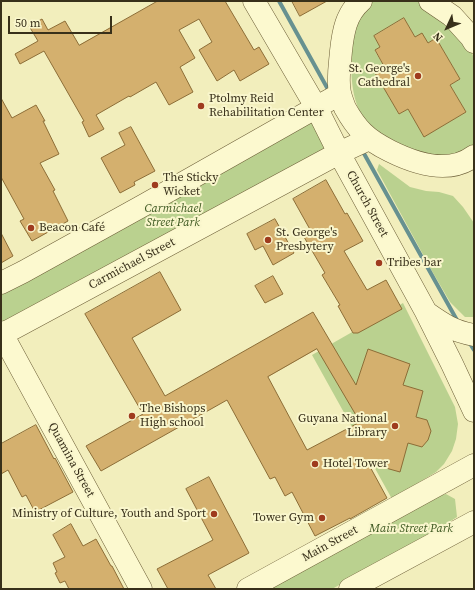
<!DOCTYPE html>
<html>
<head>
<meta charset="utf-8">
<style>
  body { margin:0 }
  #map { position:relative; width:475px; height:590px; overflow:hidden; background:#f2eebc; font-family:"Source Serif 4",serif }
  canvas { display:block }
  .frame { position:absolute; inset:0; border:2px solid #38301a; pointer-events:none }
  .north { position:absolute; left:427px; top:8px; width:40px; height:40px; -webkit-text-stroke:3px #f9f6cc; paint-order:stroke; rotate:226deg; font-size:11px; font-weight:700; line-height:16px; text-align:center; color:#38301a }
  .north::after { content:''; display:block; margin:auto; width:14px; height:18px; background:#38301a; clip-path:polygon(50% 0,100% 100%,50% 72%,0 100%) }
  .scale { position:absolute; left:8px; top:16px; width:104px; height:18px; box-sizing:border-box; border:2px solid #38301a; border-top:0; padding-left:5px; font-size:12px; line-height:14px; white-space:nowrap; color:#38301a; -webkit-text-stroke:3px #f9f6cc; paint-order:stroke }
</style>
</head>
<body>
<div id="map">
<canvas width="475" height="590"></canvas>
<div class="frame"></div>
<div class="north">N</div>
<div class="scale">50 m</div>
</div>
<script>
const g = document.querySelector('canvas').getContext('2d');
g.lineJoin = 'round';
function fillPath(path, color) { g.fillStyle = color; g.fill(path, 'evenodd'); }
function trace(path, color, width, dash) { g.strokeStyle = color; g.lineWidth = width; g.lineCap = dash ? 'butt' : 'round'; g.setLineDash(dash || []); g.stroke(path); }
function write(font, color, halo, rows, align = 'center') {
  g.font = font + ' "Source Serif 4",serif'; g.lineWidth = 4; g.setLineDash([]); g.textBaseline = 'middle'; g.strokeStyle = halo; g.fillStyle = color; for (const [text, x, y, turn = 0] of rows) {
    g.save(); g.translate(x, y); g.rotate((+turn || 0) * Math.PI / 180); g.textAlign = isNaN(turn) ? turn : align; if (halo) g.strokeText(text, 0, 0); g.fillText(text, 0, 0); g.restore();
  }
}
fillPath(new Path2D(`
  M373 1H418L425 4 469 46 474 58V144L472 147 461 157C448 156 433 157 421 154 414 153 404 146 397 142 390 139 381 136 375 131 352 112 350 80 352 52 354 31 355 15 373 1ZM404 18 415 37 428 43 436 38 460 79 450 85 466 112 424 136 408 109 399 114 376 73 385 68 375 51 380 47 374 36Z
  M314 120 331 151 5 325 1 318V288Z
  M379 164 410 187 426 191 439 192 453 196 463 207 474 223V317H465L450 302 432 271 377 170Z
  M403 303 455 407 458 424 456 439 452 451 444 464 436 472 392 499 312 355Z
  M446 494 455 499 457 517 420 541 332 589H269L437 496Z`), '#bad18f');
trace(new Path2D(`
  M279 1 330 93
  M362 150 458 322
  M469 342 474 350`), '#679190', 4);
const building = new Path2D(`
  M158 1H225L254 50 259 47 269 64 240 81 234 70 217 81 199 50 212 42 199 19 179 30 195 58 180 67 193 92 169 105 156 82 130 97 129 96 96 115 104 129 89 137 82 122 84 121 44 51 20 64 15 54 38 41 29 26 42 19 48 30 65 21 79 45Z
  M292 1H327L300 16Z
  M404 18 415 37 422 33 428 43 436 38 460 79 450 85 466 112 424 137 408 109 399 114 375 73 385 68 375 50 380 47 374 36Z
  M1 98 12 118 36 105 45 121H43L59 154 40 163 55 190 53 191 68 221 32 241 20 221 24 219 1 177Z
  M131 127 155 171 134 182 135 185 120 193 101 158 125 145 119 133Z
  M326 180 345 214 347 213 363 241 344 251 367 290 386 280 402 309 358 333H353L338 306 340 305 322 275 325 273 304 237 312 233 293 199Z
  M275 219 294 253 273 265 263 246 255 250 247 234Z
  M1 233 13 256 1 263Z
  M160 272 181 310 132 338 165 396 313 312 356 385 368 349 410 364 403 385 423 391 416 417 427 420 431 431 428 440 422 447 408 443 400 472 368 463 387 498 350 519V518L315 536 292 492 285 496 275 477 270 479 227 400 101 471 86 446 143 414 85 314ZM317 349 360 422 307 450 268 377Z
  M273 276 283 294 265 303 255 286Z
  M36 425 54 459 55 458 73 492 35 512 26 495 22 497 8 470 1 474V444Z
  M209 477 249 553 208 575 216 589H168L157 569 213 540 186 489Z
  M71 524 83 546 96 539 111 566H112L124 589H69L65 581 60 583 55 573 57 572 53 563 65 557 53 535Z`);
fillPath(building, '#d4b06e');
trace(building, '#8c6d37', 1);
const secondary = new Path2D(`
  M254 1 316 107 339 153 426 312 452 364 474 411
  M361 1C346 14 343 32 341 51 340 64 337 80 340 93 341 98 343 103 345 108 350 117 355 125 363 133 371 141 380 146 390 151 416 164 449 175 474 156
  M430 1 452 16 471 37 474 42
  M1 283 23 272 144 205 340 94
  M427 313C444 325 453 331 474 335
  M1 332 141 589
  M1 335 339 153 369 139
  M248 589 474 465
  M350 589 474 522`);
trace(secondary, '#6c5e37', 23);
trace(secondary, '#fcf9cf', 22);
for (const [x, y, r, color] of [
  [418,76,4,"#9f3b1e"],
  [201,106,4,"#9f3b1e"],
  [155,185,4,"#9f3b1e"],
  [31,228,4,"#9f3b1e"],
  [268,240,4,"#9f3b1e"],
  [379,263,4,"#9f3b1e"],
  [132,416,4,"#9f3b1e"],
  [395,426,4,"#9f3b1e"],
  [315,464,4,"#9f3b1e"],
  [214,514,4,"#9f3b1e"],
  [322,518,4,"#9f3b1e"]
]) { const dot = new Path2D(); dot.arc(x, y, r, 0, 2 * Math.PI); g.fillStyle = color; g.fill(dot); trace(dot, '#f9f6cc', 1.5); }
write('12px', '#38301a', '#f9f6cc', [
  ["St. George's",410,69,"right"],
  ["Cathedral",410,83,"right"],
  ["Ptolmy Reid",209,99],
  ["Rehabilitation Center",209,113],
  ["The Sticky",163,178],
  ["Wicket",163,192],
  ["Beacon Café",39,228],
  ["St. George's",276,233],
  ["Presbytery",276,247],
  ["Tribes bar",387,263],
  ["The Bishops",140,409],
  ["High school",140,423],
  ["Guyana National",387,419,"right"],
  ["Library",387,433,"right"],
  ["Hotel Tower",323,464],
  ["Ministry of Culture, Youth and Sport",206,514,"right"],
  ["Tower Gym",314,518,"right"]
], 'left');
write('12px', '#38301a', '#f9f6cc', [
  ["Church Street",367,204,61],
  ["Carmichael Street",132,264,-28],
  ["Quamina Street",71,460,61],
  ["Main Street",330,544,-29]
]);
write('italic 12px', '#3c571f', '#f9f6cc', [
  ["Carmichael",173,209],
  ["Street Park",173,223],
  ["Main Street Park",411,529]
]);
</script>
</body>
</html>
